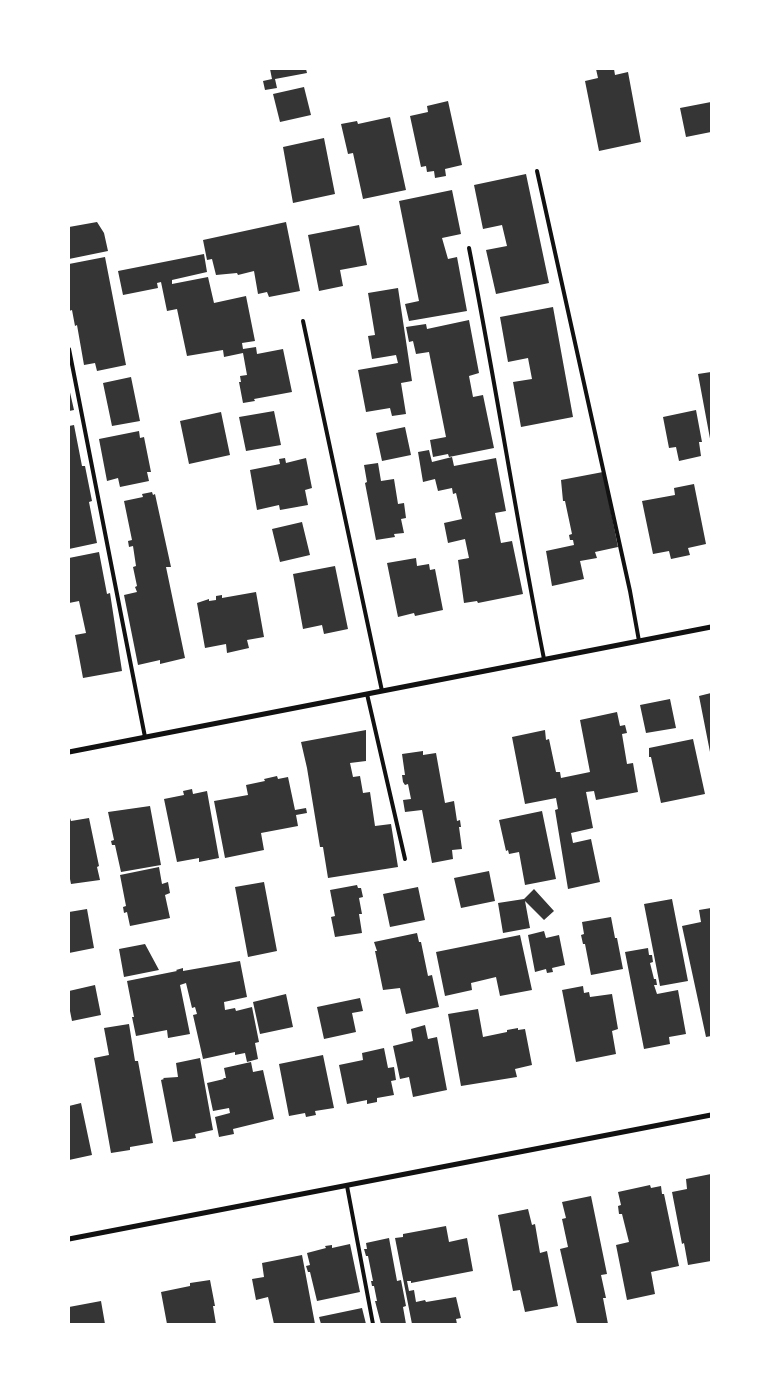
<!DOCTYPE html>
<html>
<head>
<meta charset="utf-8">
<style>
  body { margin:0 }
  #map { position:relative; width:780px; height:1393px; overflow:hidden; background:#fff; font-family:"Fira Sans Condensed",sans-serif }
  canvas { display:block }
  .frame { position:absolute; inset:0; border:70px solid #fff; pointer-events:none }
</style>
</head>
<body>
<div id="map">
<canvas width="780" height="1393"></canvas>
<div class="frame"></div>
</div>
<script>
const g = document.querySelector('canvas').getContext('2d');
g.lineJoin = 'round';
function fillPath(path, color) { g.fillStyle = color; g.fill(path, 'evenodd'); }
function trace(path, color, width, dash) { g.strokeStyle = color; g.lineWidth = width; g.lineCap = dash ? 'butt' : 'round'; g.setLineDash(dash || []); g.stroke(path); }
fillPath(new Path2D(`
  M270 69H306L307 73 275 79 277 88 265 90 263 81 272 79Z
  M596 69H614L615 75 628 72 641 142 599 151 585 81 598 78Z
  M304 87 311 115 280 122 273 94Z
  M448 101 462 165 445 169 446 176 435 178 434 171 427 172 426 166 421 167 410 116 428 112 427 106Z
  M711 102V132L686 137 680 108Z
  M390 117 406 190 363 199 353 153 348 154 341 124 357 121 358 124Z
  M324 138 335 194 293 203 283 147Z
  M526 174 549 283 496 294 486 250 507 246 502 225 483 229 474 185Z
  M452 190 461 234 442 238 448 259 457 257 467 311 409 321 405 304 419 301 399 201Z
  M97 222 104 233 108 251 69 259V227Z
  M286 222 300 291 269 297 267 292 258 294 254 271 238 275 237 273 216 275 212 259 207 260 203 240Z
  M359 225 367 265 340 270 343 286 319 291 308 235Z
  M204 254 207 272 172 280V284L208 277 214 303 246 296 255 341 242 343 243 349 256 347 257 354 283 349 292 392 254 399 255 401 243 403 239 382H241L240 376 247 375 243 353 224 357 223 350 187 356 177 309 167 311 161 282 157 283 158 288 123 295 118 271Z
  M105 257 126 365 97 371 95 363 84 365 77 325 75 326 72 310 69 311V264Z
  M398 288 412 381 401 383 406 414 392 416 390 408 366 412 358 370 398 363 396 355 372 359 368 336 375 335 368 293Z
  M553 307 573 417 521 427 513 382 532 379 528 358 508 362 500 317Z
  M469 320 479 373 469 376 473 397 483 395 494 448 449 457 448 454 433 457 430 440 446 437 429 352 416 354 413 341 409 342 406 327 426 324 427 329Z
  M711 372V444L698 374Z
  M131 377 140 421 112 426 103 383Z
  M69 388 74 410 69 411Z
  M696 410 702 442H699L701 456 679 461 676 447 669 448 663 417Z
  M274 411 281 445 246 451 239 417Z
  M221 412 230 455 189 464 180 421Z
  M74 425 82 466H85L92 501 89 502 97 543 69 549V426Z
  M405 427 411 455 382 461 376 433Z
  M139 431 140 438 144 437 151 472H147L149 481 120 487 118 478 107 481 99 439Z
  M429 450 432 462 452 457 454 466 496 458 506 511 495 513 501 543 512 541 523 594 478 603 477 601 464 603 458 560 469 558 465 539 448 543 444 523 462 519 456 493 453 494 452 488 438 491 435 479 423 482 418 452Z
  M285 458 286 463 306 458 312 488 305 490 308 505 280 510 279 505 257 510 250 470 280 464 279 459Z
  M378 463 381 481 394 479 398 504 404 503 406 518 401 519 404 533 394 534 395 537 376 540 365 483 367 482 364 465Z
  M603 472 618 547 595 552 597 558 580 561 584 579 552 586 546 551 574 545 573 540H570L569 535 572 534 565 501H563L561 480Z
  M694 484 706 544 688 548 690 555 671 559 669 551 653 554 642 501 675 495 674 488Z
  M152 492 153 495 155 494 171 567H166L185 658 160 664V660L138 665 124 595 137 592 135 587 137 586 133 567 136 566 133 546 129 547 128 541 132 540 124 501 143 497 142 494Z
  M302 522 310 555 280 562 272 529Z
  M99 552 107 594 110 593 122 671 83 678 75 635 86 633 79 601 69 603V558Z
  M416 558 417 566 429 564 430 570 435 569 443 610 415 616 414 613 398 617 387 563Z
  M335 566 348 629 324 634 322 625 303 629 293 574Z
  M256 592 264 637 247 640 249 648 227 653 226 644 205 648 197 603 209 599V601L216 600V596L222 595V598Z
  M711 693V752H710L699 696Z
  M670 699 676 728 646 733 640 705Z
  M617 712 620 726 625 725 627 733 622 734 627 764 633 763 638 792 596 800 594 791 586 792 593 828 571 833 573 843 591 839 600 882 568 889 555 810 558 809 556 798 525 804 512 737 545 730 546 740 549 739 556 772H560L561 778 590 772 580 720Z
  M366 730V761L350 763 353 777 360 776 363 793 370 792 375 826 391 824 398 867 328 878 323 847H320L307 768 301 742Z
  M693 739 705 794 661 803 651 757H649V748Z
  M423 751V755L436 753 445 803 454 801 457 821 460 820 461 827H459L462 849 452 850 453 859 432 863 422 810 405 812 403 800 411 799 408 784 405 785 403 782 402 775H405L402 754Z
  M277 776 278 779 288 777 295 810 306 808 307 813 296 815 298 826 261 833 264 850 225 858 214 801 248 795 246 785 265 781 264 779Z
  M192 789 193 794 207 791 219 858 199 862V858L177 862 164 799 184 795 183 791Z
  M150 806 161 865 121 872 115 845H112L111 841 114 840 108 812Z
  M542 811 556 879 525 885 519 852 509 854 508 850 506 851 499 820Z
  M69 815 71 821 89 818 99 866 97 867 100 880 71 884 69 874Z
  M159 867 162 884 168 882 170 893 165 895 170 918 130 926 127 912 124 913 123 907 126 906 120 875Z
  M489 871 495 901 461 908 454 878Z
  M264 882 277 951 248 957 235 887Z
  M357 885 358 888H361L363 897 359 898 362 914H359L362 933 335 937 331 917 335 916 330 890Z
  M418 887 425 920 390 927 383 894Z
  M534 889 554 911 544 920 525 901 530 928 503 933 498 903 524 899Z
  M672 899 688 981 660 986 644 904Z
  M711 908V1036L706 1037 682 926 701 922 699 910Z
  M87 909 94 948 69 953V912Z
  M611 917 615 938H617L623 969 591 975 585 944H583L581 935 584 934 582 922Z
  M544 931 546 938 559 935 565 965 552 968 553 972 547 973 546 969 535 972 528 935Z
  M417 933 419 942H421L428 976 432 975 439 1007 406 1014 400 988 383 990 375 951H377L374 942Z
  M520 935 532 990 500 996 496 977 471 983 472 990 445 996 436 952Z
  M145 944 159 970 124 977 119 949Z
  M648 948 649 955H652L653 962 650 963 654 979H656L657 985H654L657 994 678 990 686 1034 669 1037 670 1044 644 1049 625 952Z
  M240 961 247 997 224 1002 225 1010 235 1008 236 1011 252 1007 259 1042 255 1043 258 1059 247 1062 245 1053 235 1055V1052L203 1059 193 1015 197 1014 195 1007 192 1008 186 983 180 985 190 1034 168 1038 167 1030 136 1036 132 1017H134L127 981 177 971 176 970 183 968V971Z
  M95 985 101 1015 72 1021 69 1006V991Z
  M583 986 584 993 589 992 590 997 612 994 618 1029 612 1031 616 1054 576 1062 562 990Z
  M286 994 293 1027 260 1034 253 1002Z
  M360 998 363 1011 352 1013 356 1032 324 1039 317 1007Z
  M478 1009 483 1037 507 1032V1030L518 1028V1030L525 1029 532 1065 515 1069 517 1077 461 1086 448 1014Z
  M129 1024 135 1061H138L153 1143 130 1147V1150L111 1153 94 1058 109 1055 104 1028Z
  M425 1025 428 1039 437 1037 447 1090 413 1097 409 1077 400 1079 393 1046 413 1041 411 1029Z
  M384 1048 388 1068 394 1067 396 1080 391 1081 394 1095 377 1098V1102L367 1104V1100L347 1104 339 1065 363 1060 362 1053Z
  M323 1055 334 1108 315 1111 316 1115 306 1117 305 1113 289 1116 279 1064Z
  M200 1058 213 1130 195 1134 196 1138 173 1142 161 1080 164 1079 163 1078 178 1077 176 1063Z
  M251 1062 253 1072 263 1070 274 1119 233 1129 234 1134 219 1137 215 1117 230 1113 229 1108 213 1111 207 1083 224 1079 223 1078H226L224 1068Z
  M81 1103 92 1155 69 1160V1106Z
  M711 1174V1261L688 1265 684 1243 682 1244 672 1192 687 1189 686 1179Z
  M650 1185 651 1188 661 1186 662 1194H664L679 1266 651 1272 655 1294 627 1300 616 1245 629 1242 622 1214H619L618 1206 621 1205 618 1192Z
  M591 1196 607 1274 601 1275 606 1298H603L608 1324H577L560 1249 568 1247 562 1219 566 1218 562 1202Z
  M528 1209 532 1225 535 1224 540 1253 547 1251 558 1306 525 1312 520 1290 513 1291 498 1215Z
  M446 1226 449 1242 467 1238 473 1271 411 1283V1281H407L409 1291 414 1290 416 1302 425 1300 426 1302 456 1297 461 1318 456 1319 457 1324H412L395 1238 403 1237V1234Z
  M389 1238 397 1281 401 1280 406 1306 403 1307 406 1324H381L375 1301H377L374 1286H372L371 1281H373L368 1256H366L364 1249H367L366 1243Z
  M350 1244 360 1292 317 1301 310 1272H308L306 1266 310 1265 307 1253 326 1248 325 1246 332 1245V1248Z
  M302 1255 315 1324H274L268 1297 256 1300 252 1279 264 1277 262 1263Z
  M210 1280 215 1306H213L216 1324H167L161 1292 190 1286V1283Z
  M101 1301 105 1324H69V1307Z
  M362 1308 366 1324H321L319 1317Z`), '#353535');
trace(new Path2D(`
  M537 171 630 591 639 641
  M469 248C496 385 517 523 544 659
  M303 321 382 691
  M69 349 145 737
  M367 694 405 859
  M347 1186 373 1324`), '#111', 4);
trace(new Path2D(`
  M69 752 711 627
  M69 1239 711 1115`), '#111', 5);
</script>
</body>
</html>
